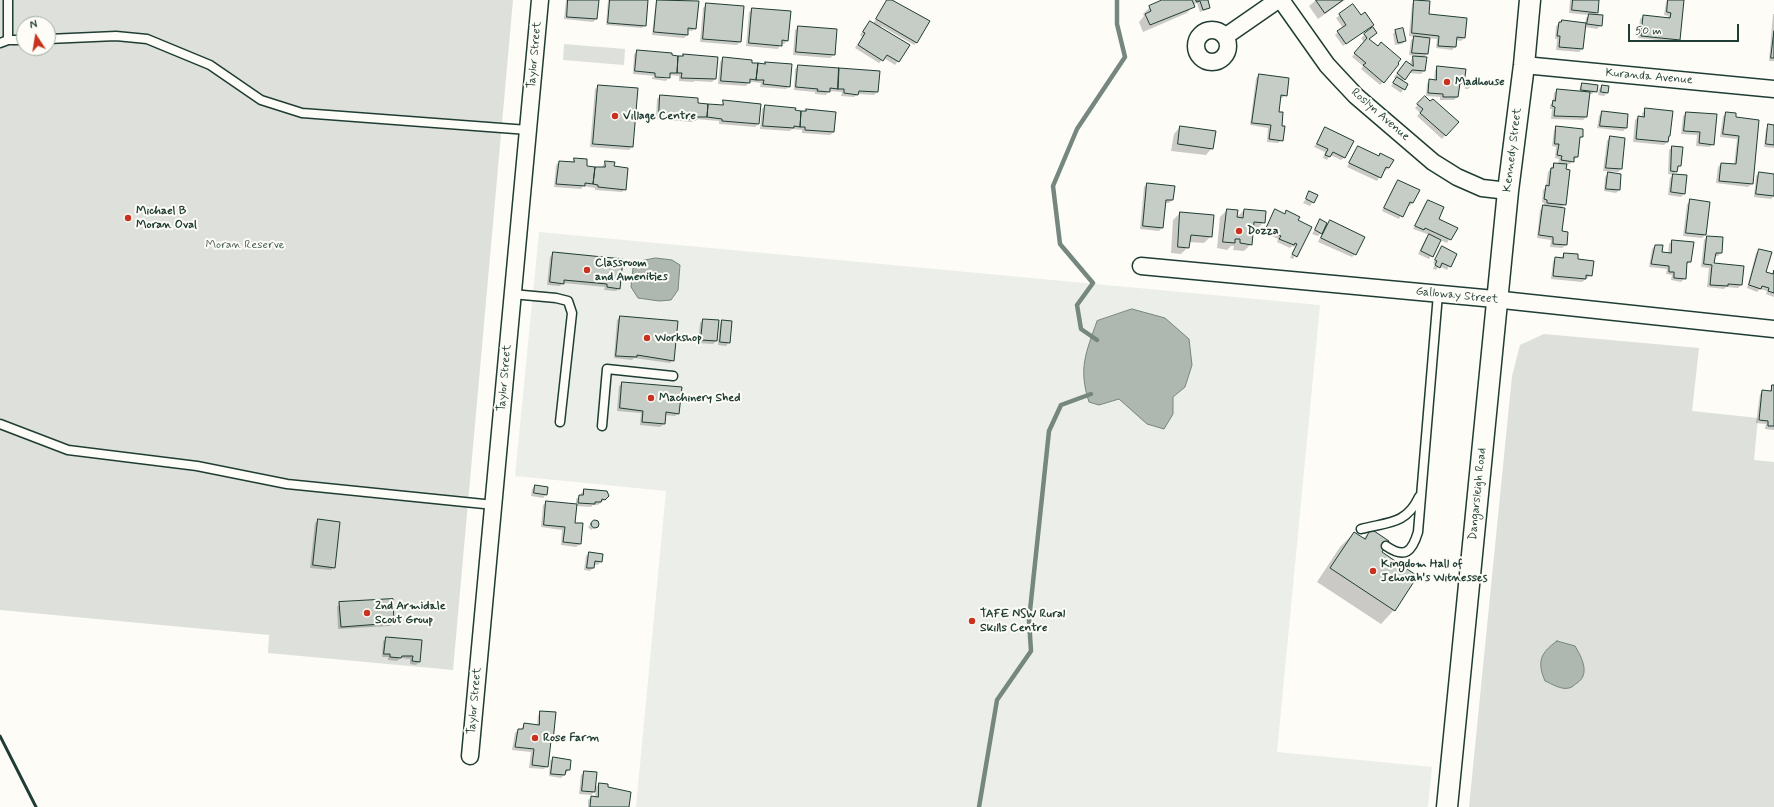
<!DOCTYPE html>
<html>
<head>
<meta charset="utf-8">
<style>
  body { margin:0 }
  #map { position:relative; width:1774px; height:807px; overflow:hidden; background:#fdfcf7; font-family:Mynerve,sans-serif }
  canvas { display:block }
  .north { position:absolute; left:16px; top:16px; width:40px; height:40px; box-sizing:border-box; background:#fdfcf7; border:1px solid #a4b0a9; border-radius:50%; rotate:348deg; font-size:11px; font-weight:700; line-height:16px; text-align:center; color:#1f3d34 }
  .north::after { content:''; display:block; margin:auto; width:14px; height:18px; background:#c8321e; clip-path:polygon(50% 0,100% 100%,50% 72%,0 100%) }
  .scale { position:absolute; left:1628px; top:24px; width:111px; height:18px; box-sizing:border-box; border:2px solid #1f3d34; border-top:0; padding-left:5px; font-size:12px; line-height:14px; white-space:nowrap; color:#1f3d34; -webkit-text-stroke:3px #fdfcf7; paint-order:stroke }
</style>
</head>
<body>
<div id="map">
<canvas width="1774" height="807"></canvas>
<div class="north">N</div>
<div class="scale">50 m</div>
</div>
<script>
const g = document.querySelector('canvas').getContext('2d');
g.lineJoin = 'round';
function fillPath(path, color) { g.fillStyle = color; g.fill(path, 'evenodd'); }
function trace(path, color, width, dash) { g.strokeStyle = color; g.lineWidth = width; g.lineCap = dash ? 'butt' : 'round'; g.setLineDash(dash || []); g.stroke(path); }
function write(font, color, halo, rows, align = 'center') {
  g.font = font + ' Mynerve,sans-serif'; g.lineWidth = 4; g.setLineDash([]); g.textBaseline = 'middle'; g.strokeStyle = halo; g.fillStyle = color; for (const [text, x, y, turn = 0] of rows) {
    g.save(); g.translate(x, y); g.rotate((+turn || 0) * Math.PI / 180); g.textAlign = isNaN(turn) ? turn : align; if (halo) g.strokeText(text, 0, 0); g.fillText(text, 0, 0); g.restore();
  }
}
fillPath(new Path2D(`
  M539 232 1320 305 1277 752 1432 767 1428 807H636L666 491 515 476Z`), '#eceee9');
fillPath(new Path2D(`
  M0 0H513L453 670 268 653 269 635 0 610ZM24 24H48V48H24Z
  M564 44 625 49 624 65 563 60Z
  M1544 334 1699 348 1692 411 1758 418 1754 460 1774 462V807H1469L1512 376 1520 345Z`), '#dde0db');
const water = new Path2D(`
  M656 258 672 260 680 265 678 290 671 300 659 301 638 298 631 287 633 268 641 261Z
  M1132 309 1165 318 1189 339 1192 365 1185 387 1173 397V414L1164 429 1147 424 1119 399 1099 405 1089 402C1078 368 1086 353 1097 321Z
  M1557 641 1575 646C1581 656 1591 674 1577 683 1575 684 1572 688 1569 688 1561 690 1552 684 1545 681 1537 662 1540 653 1557 641Z`);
fillPath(water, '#aeb8b1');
trace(water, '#75877f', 1);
fillPath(new Path2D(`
  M566 0H598L596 19 593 22 564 19Z
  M608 0H647L645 25 642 28 606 25Z
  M656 0 698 2 695 28 692 31H687V35L684 38 652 35Z
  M887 0H890L917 42 914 45 881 26 880 28 898 61 895 65 884 58 879 63 855 48 862 37 860 35 867 25 870 22 873 24Z
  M1164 0H1191V2L1193 0H1199L1200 2 1201 0H1207L1209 7 1206 10 1200 12 1197 3 1193 5V6L1187 13 1143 32 1139 22 1144 16 1143 14 1150 7Z
  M1316 0H1345L1318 19 1309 6Z
  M1570 0H1598L1597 12 1594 15 1601 25 1597 29 1585 27 1582 49 1579 52 1556 50 1557 39H1555L1556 26 1559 23 1585 24 1586 18 1589 15 1569 13Z
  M1668 0H1679V39L1676 42 1638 38 1640 19 1644 16 1668 18V16L1664 15 1666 2Z
  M1415 1 1428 15 1464 38 1461 41 1456 40 1455 47 1452 50 1436 48 1437 39 1428 38 1427 54 1423 58H1425L1424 71 1421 74 1409 73 1402 81 1407 84 1401 93 1391 86 1397 79 1394 77 1403 65H1410L1411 60 1415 56 1409 55 1411 40 1415 37 1409 36 1412 4Z
  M707 4 740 42 737 45 700 42 703 8Z
  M1353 6 1369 28 1343 46 1335 35 1343 28 1336 18Z
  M752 9 788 40 784 44 781 43 778 49 746 46 749 12Z
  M1773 14H1774V61H1769Z
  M799 27 834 55 830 58 793 55 795 30Z
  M1373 28 1368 39 1383 82 1380 85 1361 69 1363 66 1352 57 1364 42 1361 38Z
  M1396 30 1405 41 1402 44 1395 45 1393 34Z
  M638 51 681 57 684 55 715 79 712 82 695 81 693 82 679 81V76L669 75V77L666 81 652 79V77L668 79V77L633 74 634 54Z
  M723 58 751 64 764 65 766 63 789 86 786 89 760 87 761 83 753 82H749L746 86 718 84 720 62Z
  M798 66 877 92 874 95 858 94 854 97 841 96 842 92 829 91 826 95 815 94V92L794 90 795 69Z
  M1438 67 1463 83 1458 86V96L1454 100H1440V97L1426 96 1427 84 1430 80 1434 81 1435 70Z
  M1259 75 1286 95 1282 98H1280L1278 113 1282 140 1278 143 1267 142 1268 128 1250 125 1256 78Z
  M1468 82 1471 83V86L1468 89H1465V86Z
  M1583 84 1596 91 1592 94H1589L1586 117 1583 120 1551 119 1552 109H1550V105L1553 102 1554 93 1557 90 1579 92 1580 87Z
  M598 86 637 89 632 147 629 150 590 147 595 89Z
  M1602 86 1607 93 1604 96 1598 95 1599 89Z
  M661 96 696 104 721 106 724 102 758 124 755 127 719 124V121L695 119 692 122 656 119 657 99Z
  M1422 100 1430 102 1457 122 1442 139 1417 116 1420 113 1415 108Z
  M765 106 794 111 805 112 807 110 835 113 834 132 830 135 802 133V130L792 129 790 131 760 129 762 109Z
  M1645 110 1667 138V142L1664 145 1633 142 1635 120 1638 117 1642 118V113Z
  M1602 112 1627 115 1626 128 1623 131 1597 128 1599 116Z
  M1686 113 1716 114 1713 144 1710 147 1696 146 1697 135 1681 134 1683 116Z
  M1726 113 1735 114 1752 184 1748 187 1716 183 1718 167 1721 164 1734 165 1737 139 1720 137 1723 116Z
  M1769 126H1774V148L1764 147 1766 129Z
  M1180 127 1212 148 1206 155 1171 151 1174 134Z
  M1557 127 1582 136 1579 139 1577 157 1570 164H1566L1565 204 1561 208V232L1566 245 1562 248 1550 247 1551 240 1537 238 1540 210 1544 207V203L1542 202 1543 190 1546 187 1548 172 1554 164H1558L1559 159 1555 158 1556 147 1552 146 1554 130Z
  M1325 128 1345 157 1341 160 1330 155 1327 160 1323 158 1325 152 1314 147Z
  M1610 137 1624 139 1621 169 1618 172 1603 171 1607 141Z
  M1358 147 1378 157 1380 155 1389 168 1385 171 1383 170 1377 181 1347 167Z
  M1672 147 1680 165 1673 175 1668 174 1669 150Z
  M575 159 585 167 602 168 603 165 606 162 613 167 625 189 622 192 595 190V188L583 186 581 189 554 187 556 165 559 162H572Z
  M1608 173 1619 190 1616 193 1604 191 1605 177Z
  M1759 173 1774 175V196L1771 199 1754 197 1756 176Z
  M1673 175 1684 194 1681 197 1668 195 1670 178Z
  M1398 181 1413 203 1409 206 1407 205 1399 219 1382 211 1395 184Z
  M1147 184 1172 200 1169 203H1165L1162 228 1159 231 1140 229 1144 187Z
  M1310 193 1317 196 1310 206 1303 203Z
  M1428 201 1437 219 1456 228 1447 243 1440 240 1429 259 1418 254 1426 238 1430 235 1413 229 1425 204Z
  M1690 201 1705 235 1702 238 1683 236 1687 204Z
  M1227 210 1236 218 1244 210 1264 222 1257 229H1252L1251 244 1244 251 1233 250 1234 246H1231L1227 250 1217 248 1220 217Z
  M1275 210 1284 214 1287 212 1297 220 1311 227 1293 259 1290 258 1295 247 1292 246 1290 248 1277 242 1278 239 1263 232Z
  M1180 213 1211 236 1204 243 1189 242 1188 247 1181 254 1171 253 1173 220Z
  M1320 220 1324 227 1330 221 1355 254 1352 257 1318 242 1323 231 1318 236 1312 234Z
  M1707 237 1721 253 1718 256H1714L1713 264 1741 285 1738 288 1726 287 1724 289 1707 287 1709 268 1701 267 1704 240Z
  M1672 241 1690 262 1686 265 1685 278 1681 282 1671 280 1672 275 1666 274 1667 269 1649 267 1652 249 1655 246 1661 253 1668 254 1669 244Z
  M1442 248 1456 254 1447 270 1439 266 1436 270 1433 269 1435 264 1433 263Z
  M1760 250 1765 273 1771 275 1774 270V297L1766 294 1767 291 1760 289 1757 292 1747 288 1756 253Z
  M553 253 619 288 616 291 604 290 605 287 563 283 560 286 547 285 550 257Z
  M1564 254 1577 260 1591 275 1582 282 1551 279 1553 261 1556 258H1561Z
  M620 317 673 360 670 363 634 358 632 360 614 358 617 320Z
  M703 320 716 341 713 344 698 343 700 323Z
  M723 321 729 342 726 346 718 345 720 324Z
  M623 383 678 413 675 416 664 415V424L660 427 640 425 641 413 617 411 619 386Z
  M1773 386H1774V430L1765 429 1766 424 1756 423 1760 394 1763 391 1769 392Z
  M535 486 546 494 543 498 531 496 532 489Z
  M585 490 608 496 601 503 597 505H593L591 507 576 506 574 524 580 544 576 547 561 545 562 530 541 527 543 505 547 502 576 505V499L581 496V493Z
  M319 520 334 567 331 570 310 568 315 523Z
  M595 521 598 523 596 527 591 530 588 527Z
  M1371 530 1380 553 1394 610 1381 624 1317 582 1340 547 1354 533 1363 539Z
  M589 553 601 561 598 565 593 564V568L590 571 584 570 586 556Z
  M340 603 393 623 390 626 338 629 337 607Z
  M387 638 421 641 419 662 416 665 410 664V659L400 658 397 661 388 660V657H382L383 641Z
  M541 712 552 740 550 743 547 766 544 769 529 768 531 752 512 750 515 733 518 730H521L524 724 537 725 538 715Z
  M553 758 569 770 561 778 549 776 550 761Z
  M585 772 594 792 591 795 579 794 581 775Z
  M599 784 628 807H588V800L592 797H595L596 787Z`), '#0003');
trace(new Path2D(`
  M1097 340 1081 329 1077 305 1093 283 1060 244 1053 186 1077 129 1125 57 1117 24V0
  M979 807 997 700 1031 651 1029 620 1049 431 1061 405 1091 394`), '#75877f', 4.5);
const building = new Path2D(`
  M568 0H599L597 19 567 17Z
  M610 0H648L646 26 608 23Z
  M657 0 699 1 696 29 688 28V35L654 32Z
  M887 0H892L930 21 917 43 876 19Z
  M1162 0H1192L1195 7 1150 25 1145 14 1151 11 1149 6Z
  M1196 0H1208L1210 8 1203 10 1200 1 1197 2Z
  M1316 0H1343L1325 13Z
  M1414 0 1430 1 1429 14 1467 18 1465 38 1457 37 1456 47 1438 46 1439 36 1412 33Z
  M1573 0H1599L1598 13 1572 10Z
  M1668 0H1684L1680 40 1641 36 1643 15 1670 18 1671 13 1667 12Z
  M706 3 744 6 741 42 703 39Z
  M1353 4 1361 15 1365 12 1374 25 1346 44 1337 31 1346 25 1339 14Z
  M752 8 791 11 788 41 782 40V46L749 43Z
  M1589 14 1603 15 1602 26 1587 24Z
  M1562 20 1586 23 1583 49 1559 47 1560 36H1557L1559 22H1561Z
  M870 21 910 45 899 62 887 55 883 61 858 45 865 33 863 32Z
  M798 26 837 29 835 55 796 52Z
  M1373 27 1377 33 1369 39 1378 46 1381 42 1401 59 1398 63 1399 64 1384 83 1363 65 1366 63 1354 53 1367 38 1364 34Z
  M1403 28 1406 41 1398 43 1395 30Z
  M1774 31V58H1771Z
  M1414 36 1430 38 1428 54 1412 53Z
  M637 50 672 53V55L678 56 677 73H670V78L655 77V73L635 71Z
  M683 54 718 57 716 79 681 78 682 73H677L678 56H683Z
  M1413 56 1427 57 1425 71 1412 70 1405 80 1397 73 1406 61 1413 66Z
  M723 57 752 60V63H758L756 80 750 79V83L721 81Z
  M765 62 792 64 790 87 763 84 764 80H756L758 63 765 64Z
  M798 65 839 68 838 89 830 88V92L817 91 818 89 796 87Z
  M1437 66 1466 69 1464 84 1460 83 1458 97H1443V94L1428 93 1429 79 1436 80Z
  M839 68 880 71 878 92 859 91 858 95 844 93V89H838Z
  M1259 74 1289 78 1287 96 1281 95 1279 112H1283L1282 126H1285L1283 141 1269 139 1271 125 1252 123Z
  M1397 77 1408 84 1405 90 1393 83Z
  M1582 83 1598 85 1597 92 1581 90Z
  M598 85 638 88 633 147 593 144Z
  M1602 85 1609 86 1608 93 1601 92Z
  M1557 89 1590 92 1587 117 1554 116 1555 107 1552 106 1553 100 1555 101Z
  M660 95 698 98V103L708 104 707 117H696V120L659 117Z
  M1425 96 1430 101 1433 99 1459 122 1446 136 1420 113 1423 109 1417 104Z
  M723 100 761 104 759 124 722 121V119L707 117 708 104 723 105Z
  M765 105 796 108 795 110 801 111 800 127 794 126V128L763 126Z
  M1645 108 1673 111 1670 136H1669L1668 142 1636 139 1638 116 1644 117Z
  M806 109 836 112 834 132 805 130V127H800L801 111H806Z
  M1602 111 1628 114 1627 128 1600 126Z
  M1686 112 1717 114 1714 145 1699 143 1700 132 1684 131Z
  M1726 112 1736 113V117L1759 120 1753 184 1719 181 1721 163 1736 164 1739 136 1723 134Z
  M1768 124 1774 125V145L1766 144Z
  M1180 126 1216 131 1213 149 1178 144Z
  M1556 126 1583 129V137H1580L1578 157H1574V162L1561 160 1562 156 1557 155 1559 144H1555Z
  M1325 127 1354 141 1345 158 1333 152 1330 157 1325 155 1328 149 1317 144Z
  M1610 136 1625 138 1622 169 1606 168Z
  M1358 146 1379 156 1380 153 1394 160 1389 168 1386 167 1381 178 1349 163Z
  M1672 146 1683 147 1681 166H1678L1677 172 1671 171Z
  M574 158 587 159V166L595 167 593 184 585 183V186L556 184 559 161 574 162Z
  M605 161 615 162 614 166 628 168 626 190 598 187V185L593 184 595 167H605Z
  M1554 163 1567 164 1566 169 1570 170 1566 205 1547 203V200L1544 199 1546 185 1549 186 1551 168H1553Z
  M1608 172 1621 174 1620 190 1606 189Z
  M1759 172 1774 174V196L1756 194Z
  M1673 174 1687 175 1685 194 1671 192Z
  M1398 180 1420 190 1413 203 1410 202 1403 217 1384 208Z
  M1147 183 1175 186 1173 200H1166L1163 228 1143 226Z
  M1309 191 1318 195 1314 203 1306 199Z
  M1690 199 1710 202 1706 235 1686 233Z
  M1428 200 1444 207 1439 219 1458 228 1451 240 1425 228 1424 230 1415 226Z
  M1543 205 1565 208 1562 231 1568 232 1567 245 1553 244V237L1539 235Z
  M1227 209 1238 210 1237 217 1243 218 1244 209 1266 211 1265 223 1254 222 1252 245 1240 243V239H1235V243L1223 242Z
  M1275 209 1285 214 1286 210 1300 217 1298 220 1312 227 1297 257 1292 254 1297 244 1295 243 1294 245 1279 239 1281 236 1266 229Z
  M1180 212 1214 215 1212 237 1191 235 1189 248 1178 247Z
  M1320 219 1327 223 1322 234 1315 230Z
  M1330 220 1365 237 1356 255 1321 238Z
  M1429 234 1441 240 1433 257 1421 251Z
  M1707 236 1723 237 1722 253H1716L1714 263 1744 266 1742 285 1728 284V286L1710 285 1712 265 1704 264Z
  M1672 240 1694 242 1691 262H1687L1686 279 1674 278V272H1669V266L1651 264 1655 245H1663L1662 252 1671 253Z
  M1442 246 1457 254 1451 267 1442 263 1440 268 1435 265 1437 261 1435 260Z
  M1759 249 1772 252 1766 272 1773 274 1774 270V293L1768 291 1769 288 1762 286 1761 289 1749 285Z
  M553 252 623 259 620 289 607 287V284L564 280V284L550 282Z
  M1564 253 1578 254V259L1594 261 1592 276 1586 275V279L1553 276 1555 257 1563 258Z
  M620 316 678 321 674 361 637 355V357L616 356Z
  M703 319 719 320 717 341 701 340Z
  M722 320 732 321 730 343 720 342Z
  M622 382 682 387 679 414 666 412 665 424 642 422 643 411 620 408Z
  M1772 385H1774V426H1768V421L1759 420 1762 390 1771 391Z
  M535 485 548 487 547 495 534 493Z
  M584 489 607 491 609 496 605 500 602 499 601 502H595V504L578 503 579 495H583Z
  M546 501 577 504 575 523H583L581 544 563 542 565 527 544 525Z
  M318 519 340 522 335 568 313 565Z
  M591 524a4 4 0 1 1 8 0a4 4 0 1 1-8 0Z
  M1371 529 1389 541 1382 552 1416 575 1413 579 1415 580 1395 611 1330 568 1354 532 1365 539Z
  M589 552 603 554 602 562 595 561 594 568H587Z
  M393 599 394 623 341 627 339 602Z
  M386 637 422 640 420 662 412 661 413 656H402L401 658 390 657V654H384Z
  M540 711 556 712 553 741H551L548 767 532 765 534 749 515 747 518 729H523L524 723 539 725Z
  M553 757 571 760 570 770H566L565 775 551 774Z
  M584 771 597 772 595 792 582 791Z
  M599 783 608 784V787L631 792 629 807H590L591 796 598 797Z`);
fillPath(building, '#c6cdc7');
trace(building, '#1f3d34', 1);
const service = new Path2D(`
  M8 0V40
  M48 39 116 36 147 39 210 65 261 100 302 113 528 130
  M0 43 8 40H24
  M512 294 556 298 568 301 572 313 560 422
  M0 424 68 450 197 466 287 484 494 505
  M602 426 607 369 673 376
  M1361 529C1387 522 1406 525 1419 497
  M1386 546C1405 559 1412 552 1418 532L1438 294`);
const minor = new Path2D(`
  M1281 0 1327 65 1340 79 1356 96 1433 162 1457 177 1482 188 1508 191
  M1196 46a16 16 0 1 1 32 0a16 16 0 1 1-32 0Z
  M1226 36 1278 0
  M1524 65 1774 89
  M1141 266 1484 298 1774 329
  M470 756 540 0`);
const tertiary = new Path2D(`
  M1447 807 1508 191 1524 65 1530 0`);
trace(service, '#1f3d34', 11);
trace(minor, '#1f3d34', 19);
trace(tertiary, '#1f3d34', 23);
trace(service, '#fdfcf7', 8);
trace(minor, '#fdfcf7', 16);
trace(tertiary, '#fdfcf7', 20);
trace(new Path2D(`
  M0 736 36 807`), '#1f3d34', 3);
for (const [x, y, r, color] of [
  [1447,82,4,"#c8321e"],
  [615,116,4,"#c8321e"],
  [128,218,4,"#c8321e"],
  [1239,231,4,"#c8321e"],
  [587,270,4,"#c8321e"],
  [647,338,4,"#c8321e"],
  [651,398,4,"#c8321e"],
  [1373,571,4,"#c8321e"],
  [367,613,4,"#c8321e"],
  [972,621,4,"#c8321e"],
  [535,738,4,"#c8321e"]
]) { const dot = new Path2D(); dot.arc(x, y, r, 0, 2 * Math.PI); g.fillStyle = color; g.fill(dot); trace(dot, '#fdfcf7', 1.5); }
write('12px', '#1f3d34', '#fdfcf7', [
  ["Taylor Street",535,55,-85],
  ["Kuranda Avenue",1649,77,5],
  ["Roslyn Avenue",1380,115,41],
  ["Kennedy Street",1513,150,-83],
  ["Galloway Street",1457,296,6],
  ["Taylor Street",505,378,-85],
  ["Dangarsleigh Road",1478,494,-84],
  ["Taylor Street",475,701,-85]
]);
write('bold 12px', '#1f3d34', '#fdfcf7', [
  ["Madhouse",1455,82],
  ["Village Centre",623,116],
  ["Michael B",136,211],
  ["Moran Oval",136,225],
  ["Dozza",1247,231],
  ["Classroom",595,263],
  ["and Amenities",595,277],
  ["Workshop",655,338],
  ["Machinery Shed",659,398],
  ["Kingdom Hall of",1381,564],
  ["Jehovah's Witnesses",1381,578],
  ["2nd Armidale",375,606],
  ["Scout Group",375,620],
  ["TAFE NSW Rural",980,614],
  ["Skills Centre",980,628],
  ["Rose Farm",543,738]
], 'left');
write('12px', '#455e55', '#fdfcf7', [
  ["Moran Reserve",245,245]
]);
</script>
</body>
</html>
